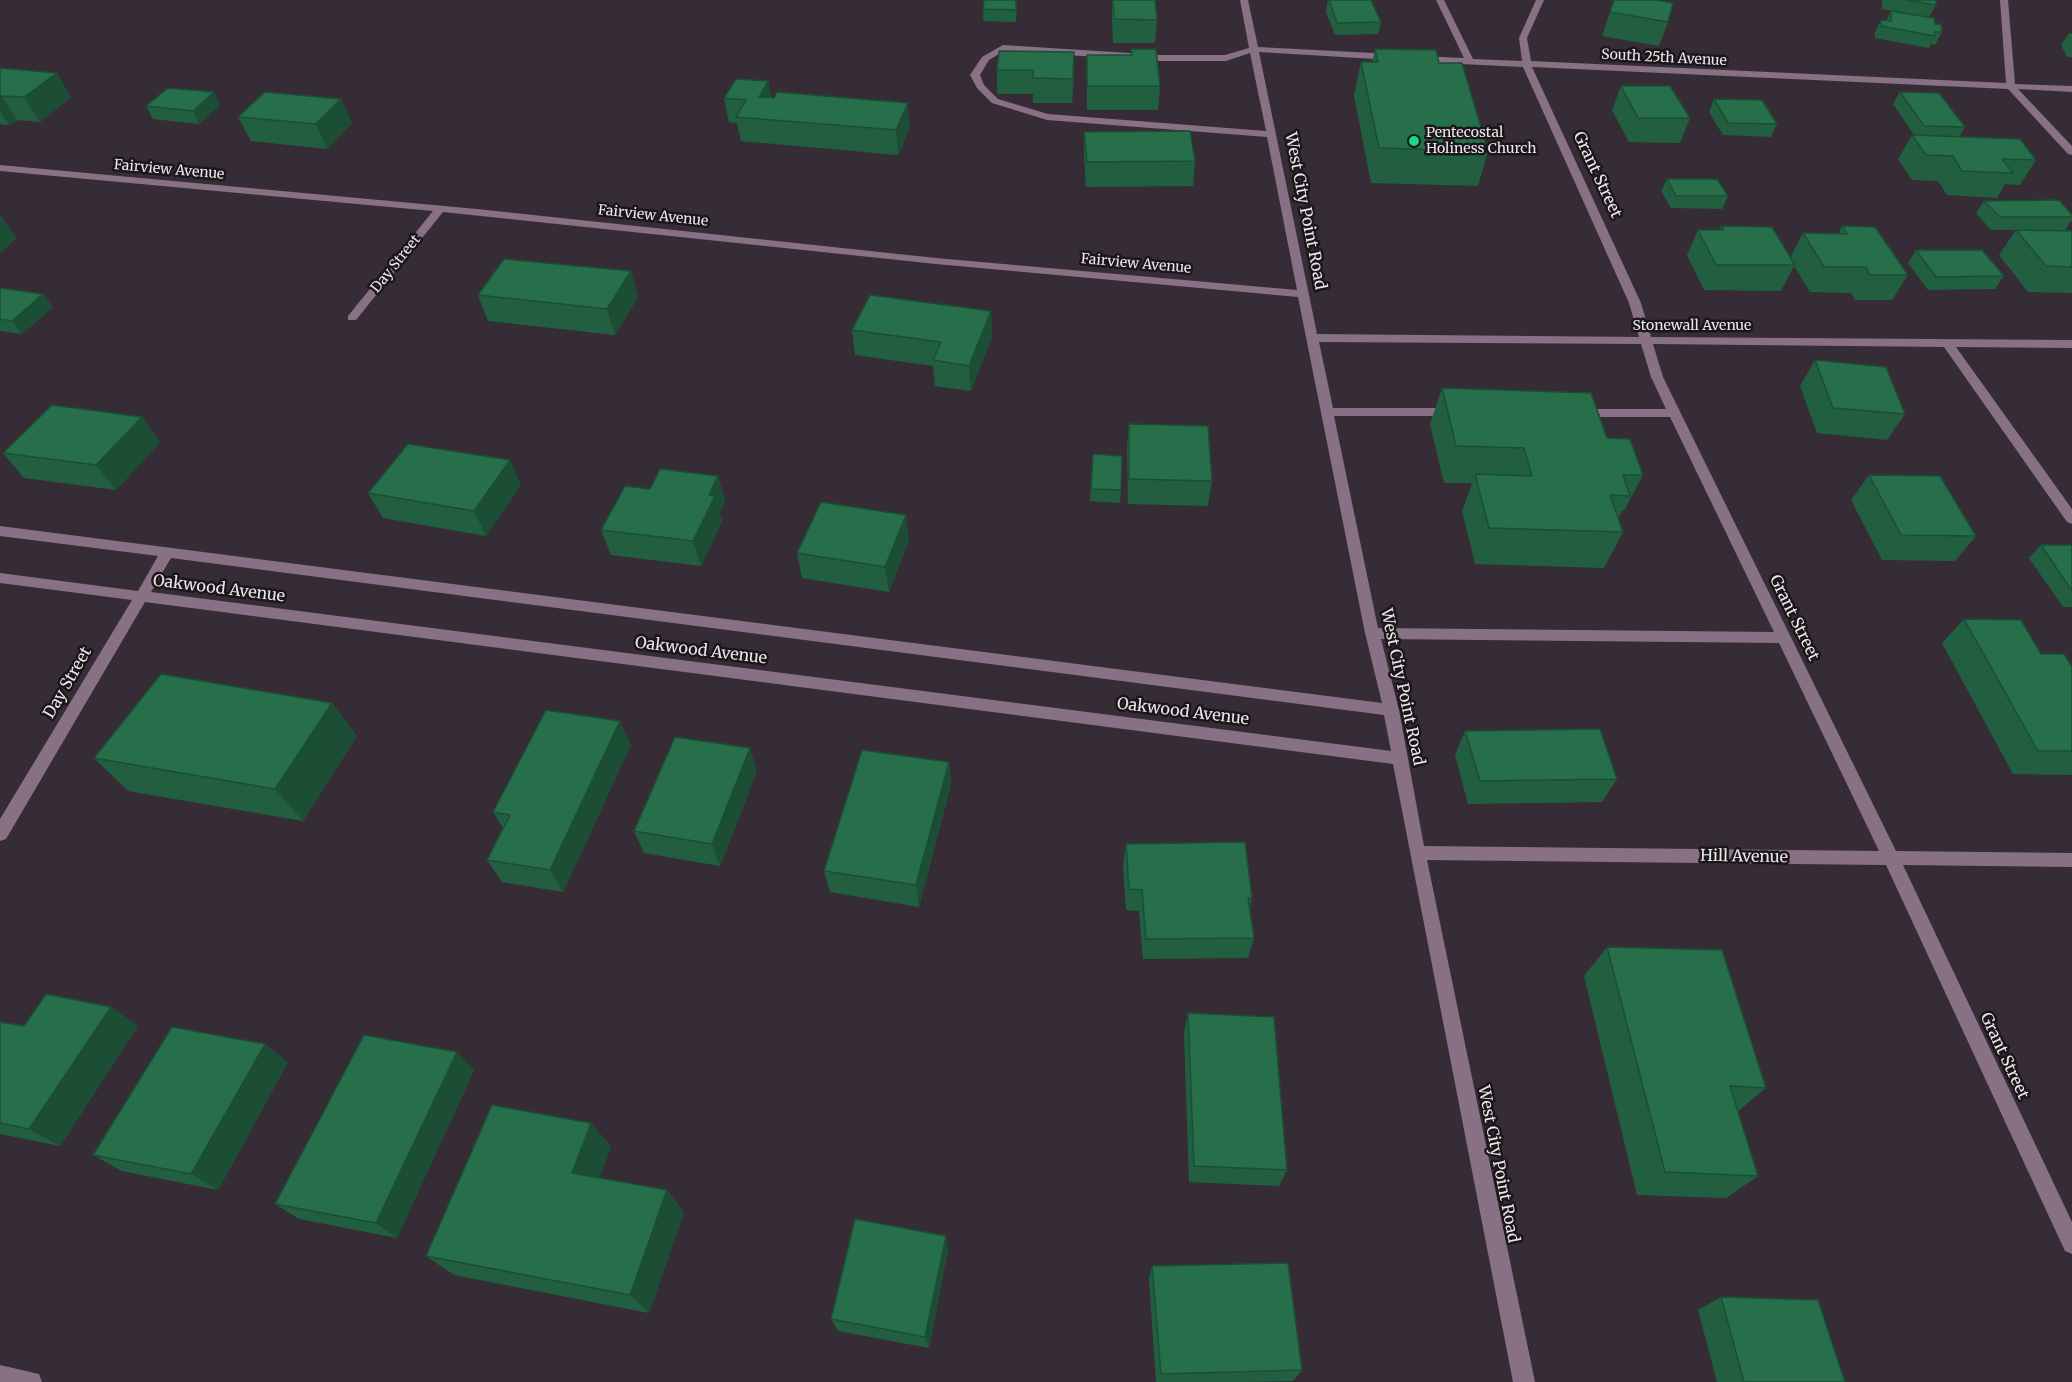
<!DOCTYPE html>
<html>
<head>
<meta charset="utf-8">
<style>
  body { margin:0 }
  canvas { display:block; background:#362c35 }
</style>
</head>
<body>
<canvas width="2072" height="1382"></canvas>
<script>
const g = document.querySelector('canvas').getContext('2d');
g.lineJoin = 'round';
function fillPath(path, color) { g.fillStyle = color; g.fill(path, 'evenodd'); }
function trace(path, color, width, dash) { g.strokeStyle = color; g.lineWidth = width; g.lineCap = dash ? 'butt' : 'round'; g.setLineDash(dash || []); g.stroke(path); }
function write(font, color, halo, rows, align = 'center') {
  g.font = font + ' Merriweather,serif'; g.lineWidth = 5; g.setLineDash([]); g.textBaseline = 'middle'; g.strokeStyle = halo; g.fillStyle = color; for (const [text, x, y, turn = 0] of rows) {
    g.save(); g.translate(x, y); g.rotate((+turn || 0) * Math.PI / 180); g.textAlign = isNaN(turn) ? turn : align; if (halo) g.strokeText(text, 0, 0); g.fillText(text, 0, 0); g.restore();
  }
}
fillPath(new Path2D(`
  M1240 0H1248L1258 47 1392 54 1397 57 1392 60 1259 52 1317 334 1639 337 1629 303 1523 67 1419 62 1414 59 1419 56 1464 58 1436 0H1444L1473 59 1522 61 1519 38 1536 0H1544L1527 38 1531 61 2006 83 2000 0H2008L2015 84 2072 86V92L2018 89 2072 146V155L2068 154 2008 89 1532 67 1641 303 1651 337 2072 340V348L1956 347 2072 509V524L2067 522 1944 347 1653 344 1663 377 1896 851 2072 853V867L1903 865 2072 1222V1254L2065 1251 1886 865 1427 860 1535 1382H1513L1393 764 145 602 6 839 0 841V819L132 600 0 583V573L138 591 158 556 0 536V526L1382 703 1365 633 1298 297 936 264 443 212 356 320H348V316L433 211 0 171V165L477 209 936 258 1297 290 1267 137 1047 120 992 103 977 88 970 75 982 57 1003 45 1160 55H1225L1249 48ZM1004 51 1160 61H1226L1250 53 1266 131 1048 114 998 99 984 85 980 75 989 60ZM1319 342 1641 344 1651 377 1666 409H1579L1573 413 1579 417H1670L1774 632 1378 628 1334 416H1453L1459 412 1453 408H1333ZM171 558 1384 715 1391 751 151 592ZM1381 639 1779 643 1879 851 1424 846 1399 710Z
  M0 1365 39 1374 42 1382H0Z`), '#887085');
fillPath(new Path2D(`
  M984 0H1017L1016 22 983 21Z
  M1112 0 1157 20 1155 43H1113L1112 20Z
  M1328 0 1381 22 1378 34 1335 35 1326 12Z
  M1614 0 1668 22 1659 46 1602 36Z
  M1882 0H1936V5L1929 17 1942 32 1935 45 1931 44 1929 48 1875 38V32L1881 20 1886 21 1891 11 1918 15 1882 9Z
  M2069 33H2072V57H2067L2061 45Z
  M1131 49 1160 86 1158 110H1087V55H1131Z
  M1375 49 1439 63 1488 151 1478 186 1371 183 1354 96 1361 62H1372Z
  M999 51 1074 76 1072 103H1033V94H997V70Z
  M0 68 71 97 40 122 17 120 9 125 0 124Z
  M768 81 771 98 910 127 898 155 741 141 737 123 729 122 724 98Z
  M1621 86 1690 118 1680 143 1629 142 1612 110Z
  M1900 92 1965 127 1959 137 2036 160 2020 185 2005 184 1997 198 1947 195 1938 181 1912 180 1898 159 1912 135H1914L1893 104Z
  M341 99 352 123 327 149 251 141 238 117Z
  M1714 99 1777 124 1771 137 1723 135 1709 112Z
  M220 105 199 124 153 119 146 106Z
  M1084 132 1195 161 1193 186 1086 187 1084 156Z
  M1667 179 1728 196 1722 209 1671 208 1661 191Z
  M1984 201 2072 215V220L2065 230 2072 231V293L2028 292 1999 255 2016 230H1991L1976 213Z
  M1721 226 1790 258 1803 233 1838 234 1842 226 1908 275 1892 300H1855L1851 293 1810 292 1794 266 1781 291 1704 290 1687 255 1698 230H1719Z
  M1916 250 2004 276 1995 289 1928 290 1908 263Z
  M631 271 638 297 615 335 488 321 478 295Z
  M0 288 53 307 22 334 0 331Z
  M991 311 992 336 971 391 935 386 933 366 855 355 852 330Z
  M1815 360 1905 414 1887 440 1817 433 1800 386Z
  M1442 388 1607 438 1643 475 1624 511H1622L1618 519 1623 532 1604 568 1475 564 1462 511 1472 483H1444L1430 424Z
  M142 417 160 442 116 490 24 478 3 453Z
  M1129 424 1212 481 1208 506 1128 504 1127 449Z
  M1093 454 1121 490 1120 503 1090 501Z
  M1869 475 1976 536 1955 561 1882 560 1851 500Z
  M718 476 725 502 719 513 722 521 701 566 611 555 601 530 650 489Z
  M521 485 486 536 383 518 368 493Z
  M909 540 889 592 802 578 797 553Z
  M2041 545H2072V607H2063L2029 558Z
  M1964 619 2072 667V775L2013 774 1942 643Z
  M332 703 357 736 303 821 128 791 94 758Z
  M1465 731 1617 779 1602 802 1468 804 1455 755Z
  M631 745 563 892 502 882 487 860 503 828 493 812Z
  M949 762 951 785 919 907 830 892 824 871Z
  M757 771 720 866 644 853 634 831Z
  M1126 844 1252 898 1250 908 1254 938 1248 958 1143 959 1139 911 1126 910 1123 866Z
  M1607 947 1766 1088 1738 1111 1758 1176 1726 1198 1637 1195 1584 976Z
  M1188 1013 1287 1170 1279 1186 1189 1182 1184 1033Z
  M0 1022 24 1026H138L60 1146 0 1134Z
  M457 1052 474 1070 397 1238 299 1219 275 1204Z
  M288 1062 218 1190 122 1171 93 1155Z
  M591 1123 611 1147 599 1178 684 1212 649 1313 454 1275 426 1256Z
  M948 1250 929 1348 838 1331 831 1319Z
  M1152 1266 1302 1370 1293 1381 1246 1382H1156L1149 1279Z
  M1721 1297 1845 1382H1717L1698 1310Z`), '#215f40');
fillPath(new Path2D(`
  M1074 52V76L1072 103 1073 79Z
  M57 73 71 97 40 122 24 97Z
  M768 81 772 106 759 97Z
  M214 92 220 105 199 124 193 111Z
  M1 95 17 120 9 125 0 112V96Z
  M341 99 352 123 327 149 316 124Z
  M908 103 910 127 898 155 896 130Z
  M0 215 17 238 0 253Z
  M631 271 638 297 615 335 607 309Z
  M43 294 53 307 22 334 12 321Z
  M991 311 992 336 971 391 969 366Z
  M142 417 160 442 116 490 96 465Z
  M510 460 521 485 486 536 474 511Z
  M718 476 725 502 719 513 722 521 701 566 693 541 709 495Z
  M906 515 909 540 889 592 885 567Z
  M332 703 357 736 303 821 275 789Z
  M620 721 631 745 563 892 550 870Z
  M750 748 757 771 720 866 712 844Z
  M949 762 951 785 919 907 916 885Z
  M111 1007 138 1026 60 1146 29 1129Z
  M265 1044 288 1062 218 1190 191 1174Z
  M457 1052 474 1070 397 1238 376 1223Z
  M591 1123 611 1147 592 1196 572 1173Z
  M667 1190 684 1212 649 1313 630 1295Z
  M946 1236 948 1250 929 1348 925 1337Z`), '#1b4e34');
const building = new Path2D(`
  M984 0H1016V10L983 9Z
  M1113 0H1155L1157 20 1114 19Z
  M1329 0H1371L1381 22 1337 23Z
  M1614 0H1655L1673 3 1668 22 1610 12Z
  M1906 0H1936V5Z
  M1891 11 1934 18 1935 24H1941L1942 32H1935V36L1881 26V20L1891 21Z
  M1131 49H1156L1160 86H1087V55H1132Z
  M1375 49 1436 50 1439 63H1462L1488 151 1379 148 1361 62H1378Z
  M999 51 1074 52 1073 79 1033 78V70H997Z
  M0 68 57 73 24 97 0 96Z
  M736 79 768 81 759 97 774 98 777 92 908 103 896 130 736 117 746 100 724 98Z
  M1621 86H1670L1690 118H1638Z
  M168 88 214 92 193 111 146 106Z
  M265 92 341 99 316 124 238 117Z
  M1900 92 1939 93 1965 127 1924 126Z
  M1714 99 1762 100 1777 124 1728 123Z
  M1190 131 1195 161 1087 162 1084 132Z
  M1912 135 2020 139 2036 160 2002 159 2013 173 1962 171 1953 156 1926 155Z
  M1667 179H1717L1728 196H1676Z
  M2059 200 2072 215V217H2000L1984 201Z
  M1721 226 1772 227 1795 265H1716L1698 230H1724Z
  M1842 226 1875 227 1908 275H1870L1866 267H1824L1803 233 1847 234Z
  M2016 230 2072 231V267L2046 266Z
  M1916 250H1982L2004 276 1936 277Z
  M504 259 631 271 607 309 478 295Z
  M0 288 43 294 12 321 0 319Z
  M870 295 991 311 969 366 933 360 941 342 852 330Z
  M1815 360 1886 367 1905 414 1833 408Z
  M1442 388 1591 393 1607 438 1630 439 1643 475H1623L1630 496 1610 495 1623 532 1489 528 1475 474 1532 476 1524 448 1456 446Z
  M52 405 142 417 96 465 3 453Z
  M1129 424 1208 426 1212 481 1129 479Z
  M408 444 510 460 474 511 368 493Z
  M1093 454 1122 456 1121 490 1091 489Z
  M660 469 718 476 709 495 715 496 693 541 601 530 625 486 650 489Z
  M1869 475 1940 476 1976 536 1901 535Z
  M821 502 906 515 885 567 797 553Z
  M2041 545H2072V591Z
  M1964 619 2021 620 2041 654H2064L2072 667V751H2038Z
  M161 674 332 703 275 789 94 758Z
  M546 710 620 721 550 870 487 860 510 815 493 812Z
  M1600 729 1617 779 1480 781 1465 731Z
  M675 737 750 748 712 844 634 831Z
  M862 750 949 762 916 885 824 871Z
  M1245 842 1252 898H1248L1254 938 1146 939 1142 890 1129 889 1126 844Z
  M1607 947 1722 950 1766 1088 1730 1086 1758 1176 1665 1172Z
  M46 994 111 1007 29 1129 0 1123V1022L24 1026Z
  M1188 1013 1274 1017 1287 1170 1194 1166Z
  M172 1027 265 1044 191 1174 93 1155Z
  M364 1035 457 1052 376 1223 275 1204Z
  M492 1105 591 1123 572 1173 667 1190 630 1295 426 1256Z
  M855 1219 946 1236 925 1337 831 1319Z
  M1288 1263 1302 1370 1161 1374 1152 1266Z
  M1721 1297 1818 1300 1845 1382H1744Z`);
fillPath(building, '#266f4a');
trace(building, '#1b4e34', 1.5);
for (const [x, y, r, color] of [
  [1414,141,6,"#15d989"]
]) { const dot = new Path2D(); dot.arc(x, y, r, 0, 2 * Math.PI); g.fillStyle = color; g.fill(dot); trace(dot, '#1b161a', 2); }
write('14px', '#ede7ec', '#1b161a', [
  ["South 25th Avenue",1664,58,3],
  ["Fairview Avenue",169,170,5],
  ["Fairview Avenue",653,216,6],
  ["Day Street",396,264,-51],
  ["Fairview Avenue",1136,264,5],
  ["Stonewall Avenue",1692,326]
]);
write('14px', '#ede7ec', '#1b161a', [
  ["Pentecostal",1426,133],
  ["Holiness Church",1426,149]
], 'left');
write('16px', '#ede7ec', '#1b161a', [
  ["Grant Street",1597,175,65],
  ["West City Point Road",1305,211,79],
  ["Oakwood Avenue",219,589,7],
  ["Grant Street",1794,618,64],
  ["Oakwood Avenue",701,651,7],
  ["Day Street",68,683,-60],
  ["West City Point Road",1402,687,78],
  ["Oakwood Avenue",1183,712,7],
  ["Hill Avenue",1744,857,1],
  ["Grant Street",2004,1056,65],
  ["West City Point Road",1498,1164,79]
]);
</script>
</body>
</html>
